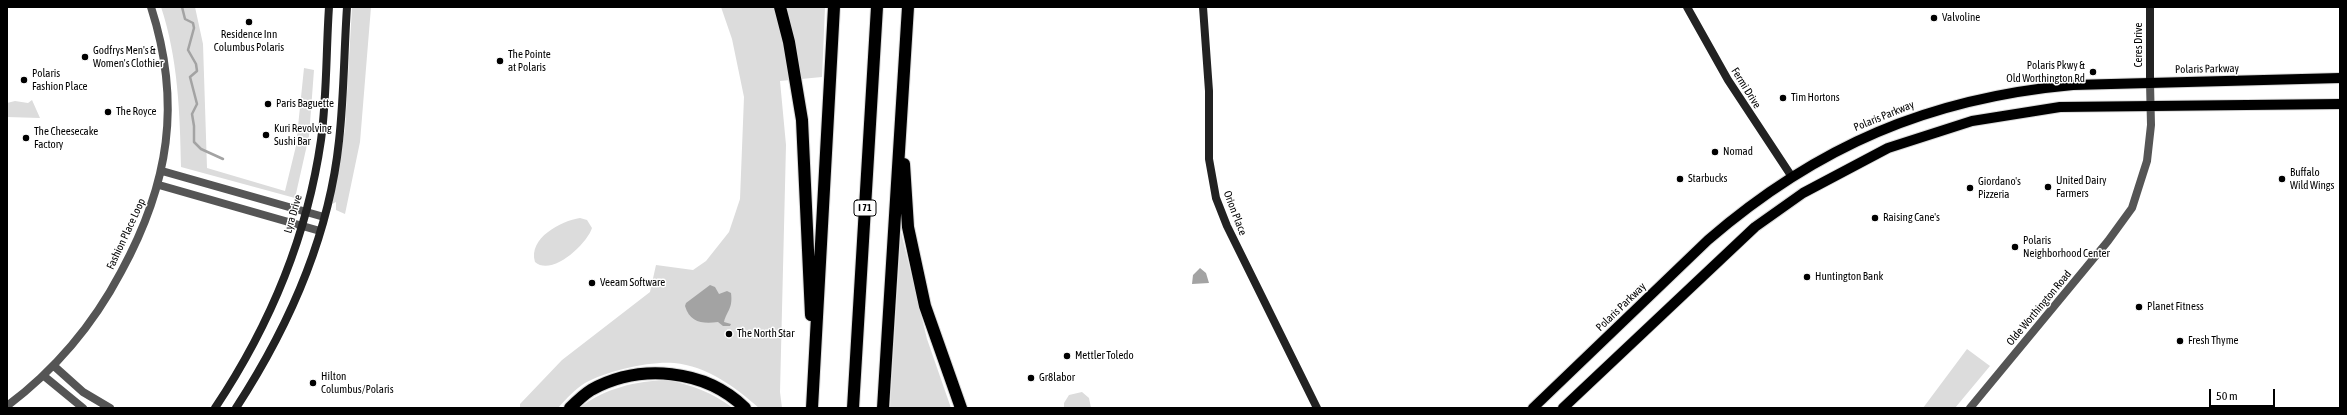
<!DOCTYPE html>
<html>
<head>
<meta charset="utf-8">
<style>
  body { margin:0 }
  #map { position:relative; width:2347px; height:415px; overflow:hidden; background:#fff; font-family:"Asap Condensed",sans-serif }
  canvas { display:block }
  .frame { position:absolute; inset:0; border:8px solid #000; pointer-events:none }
  .scale { position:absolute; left:2209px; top:389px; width:66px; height:18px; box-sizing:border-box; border:2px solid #000; border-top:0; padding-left:5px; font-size:12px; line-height:14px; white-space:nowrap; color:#000; -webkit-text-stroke:3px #fff; paint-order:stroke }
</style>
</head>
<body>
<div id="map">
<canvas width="2347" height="415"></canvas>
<div class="frame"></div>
<div class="scale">50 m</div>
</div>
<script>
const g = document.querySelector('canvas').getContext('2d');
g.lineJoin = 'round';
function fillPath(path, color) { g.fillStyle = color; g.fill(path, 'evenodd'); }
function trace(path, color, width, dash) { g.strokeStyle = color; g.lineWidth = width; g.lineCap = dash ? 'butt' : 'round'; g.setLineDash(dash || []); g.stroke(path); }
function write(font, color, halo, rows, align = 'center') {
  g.font = font + ' "Asap Condensed",sans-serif'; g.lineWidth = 3; g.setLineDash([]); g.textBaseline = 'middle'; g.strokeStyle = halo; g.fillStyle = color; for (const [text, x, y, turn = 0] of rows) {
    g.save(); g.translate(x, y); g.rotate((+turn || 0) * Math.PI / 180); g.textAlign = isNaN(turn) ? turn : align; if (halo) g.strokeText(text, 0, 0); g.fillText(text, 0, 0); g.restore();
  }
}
fillPath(new Path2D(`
  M161 7H195L203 44 207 168 285 191 296 146 304 68 314 70 309 136 295 198 181 167C180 113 178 58 161 7Z
  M352 7H371L360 142 345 214 336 210V202L332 204 345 129Z
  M721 7H825L822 77 780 81 786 145 780 392 782 408H759C735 387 707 366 674 363 649 361 607 371 585 383 575 389 566 399 558 408H520V404L562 360 650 292 656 265 693 270 706 261 729 232 740 199 744 97 732 39Z
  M32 100 40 118 7 117V103L15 101 28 103Z
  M580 218 587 220 592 228C587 244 552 277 535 262 528 238 561 221 580 218Z
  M901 232 927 339 951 408H890Z
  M1967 349 1990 366 1955 408H1923Z
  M668 380C692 385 713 393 733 408H579C606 388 635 381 668 380Z
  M1082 392 1089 398 1091 408H1064V403L1069 395Z`), '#dcdcdc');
fillPath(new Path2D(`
  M1200 268 1206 273 1209 283 1192 284 1193 275Z
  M710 285 715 287 719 294 727 291 731 293C733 309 727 310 724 322L731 324 730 326H723L718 322C703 324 690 323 685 306L686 303Z`), '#a3a3a3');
trace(new Path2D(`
  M182 7 185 19 193 23 194 28 188 50 196 64 197 71 190 77 197 104 192 114 194 126V142L201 149 223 159`), '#a3a3a3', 2.5);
const primary = new Path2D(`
  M1533 408 1708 240C1817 146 1929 98 2073 85L2340 78
  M1563 408 1755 227 1803 193 1888 148 1972 121 2060 107 2340 104`);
const highway = new Path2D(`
  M780 7 789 42 802 120 811 315
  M904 164 908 227 925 306 961 408
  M570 408C576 402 583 395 591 390 640 363 705 369 745 408
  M812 408 834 7
  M853 408 877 7
  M883 408 908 7`);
trace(primary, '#dbdbdb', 12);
trace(highway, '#dbdbdb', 14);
trace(new Path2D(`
  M162 171 324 217
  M159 185 320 231
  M54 366 83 392 110 408
  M44 376 83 408
  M7 406C55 370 93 325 121 272 169 184 182 103 151 7
  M1970 408 2108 241 2132 208 2147 161 2151 125 2150 83`), '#555', 8);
trace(new Path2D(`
  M1203 7 1209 91V159L1216 198 1227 226 1317 408
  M1687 7 1728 80 1792 177
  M2150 83V7
  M215 408C269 327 307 237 321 140 327 96 326 51 329 7
  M236 408C288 328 329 236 339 141 344 96 344 51 347 7`), '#222', 8);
trace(primary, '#000', 10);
trace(highway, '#000', 12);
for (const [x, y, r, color] of [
  [1934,18,4,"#000"],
  [249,22,4,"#000"],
  [85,57,4,"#000"],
  [500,61,4,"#000"],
  [2093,72,4,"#000"],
  [24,80,4,"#000"],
  [1783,98,4,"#000"],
  [268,104,4,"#000"],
  [108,112,4,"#000"],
  [266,135,4,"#000"],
  [26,138,4,"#000"],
  [1715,152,4,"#000"],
  [1680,179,4,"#000"],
  [2282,179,4,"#000"],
  [2048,187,4,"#000"],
  [1970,188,4,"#000"],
  [1875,218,4,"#000"],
  [2015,247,4,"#000"],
  [1807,277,4,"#000"],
  [592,283,4,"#000"],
  [2139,307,4,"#000"],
  [729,334,4,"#000"],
  [2180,341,4,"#000"],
  [1067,356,4,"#000"],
  [1031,378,4,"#000"],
  [313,383,4,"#000"]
]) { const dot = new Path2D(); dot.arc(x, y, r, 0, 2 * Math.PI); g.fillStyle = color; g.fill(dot); trace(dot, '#fff', 1.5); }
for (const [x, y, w] of [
  [865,208,22]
]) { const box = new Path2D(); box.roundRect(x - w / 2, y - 8, w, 16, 3); g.fillStyle = '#fff'; g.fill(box); trace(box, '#000', 1); }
write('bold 10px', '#000', null, [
  ["I 71",865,208]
]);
write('11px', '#000', '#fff', [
  ["Valvoline",1942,18],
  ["Residence Inn",249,35,"center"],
  ["Columbus Polaris",249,48,"center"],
  ["Godfrys Men's &",93,51],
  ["Women's Clothier",93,64],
  ["The Pointe",508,55],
  ["at Polaris",508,68],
  ["Polaris Pkwy &",2085,66,"right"],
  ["Old Worthington Rd",2085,79,"right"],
  ["Polaris",32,74],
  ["Fashion Place",32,87],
  ["Tim Hortons",1791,98],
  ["Paris Baguette",276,104],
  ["The Royce",116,112],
  ["Kuri Revolving",274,129],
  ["Sushi Bar",274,142],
  ["The Cheesecake",34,132],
  ["Factory",34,145],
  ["Nomad",1723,152],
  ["Buffalo",2290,173],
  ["Wild Wings",2290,186],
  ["Starbucks",1688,179],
  ["United Dairy",2056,181],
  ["Farmers",2056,194],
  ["Giordano's",1978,182],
  ["Pizzeria",1978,195],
  ["Raising Cane's",1883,218],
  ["Polaris",2023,241],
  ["Neighborhood Center",2023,254],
  ["Huntington Bank",1815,277],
  ["Veeam Software",600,283],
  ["Planet Fitness",2147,307],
  ["The North Star",737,334],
  ["Fresh Thyme",2188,341],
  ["Mettler Toledo",1075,356],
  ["Hilton",321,377],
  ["Columbus/Polaris",321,390],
  ["Gr8labor",1039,378]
], 'left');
write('11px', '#000', '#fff', [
  ["Ceres Drive",2139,45,-90],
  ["Polaris Parkway",2207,69,-1],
  ["Fermi Drive",1746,88,58],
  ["Polaris Parkway",1884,116,-22],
  ["Orion Place",1235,213,69],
  ["Lyra Drive",293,214,-74],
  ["Fashion Place Loop",126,234,-65],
  ["Polaris Parkway",1621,307,-44],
  ["Olde Worthington Road",2039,308,-50]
]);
</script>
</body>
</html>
